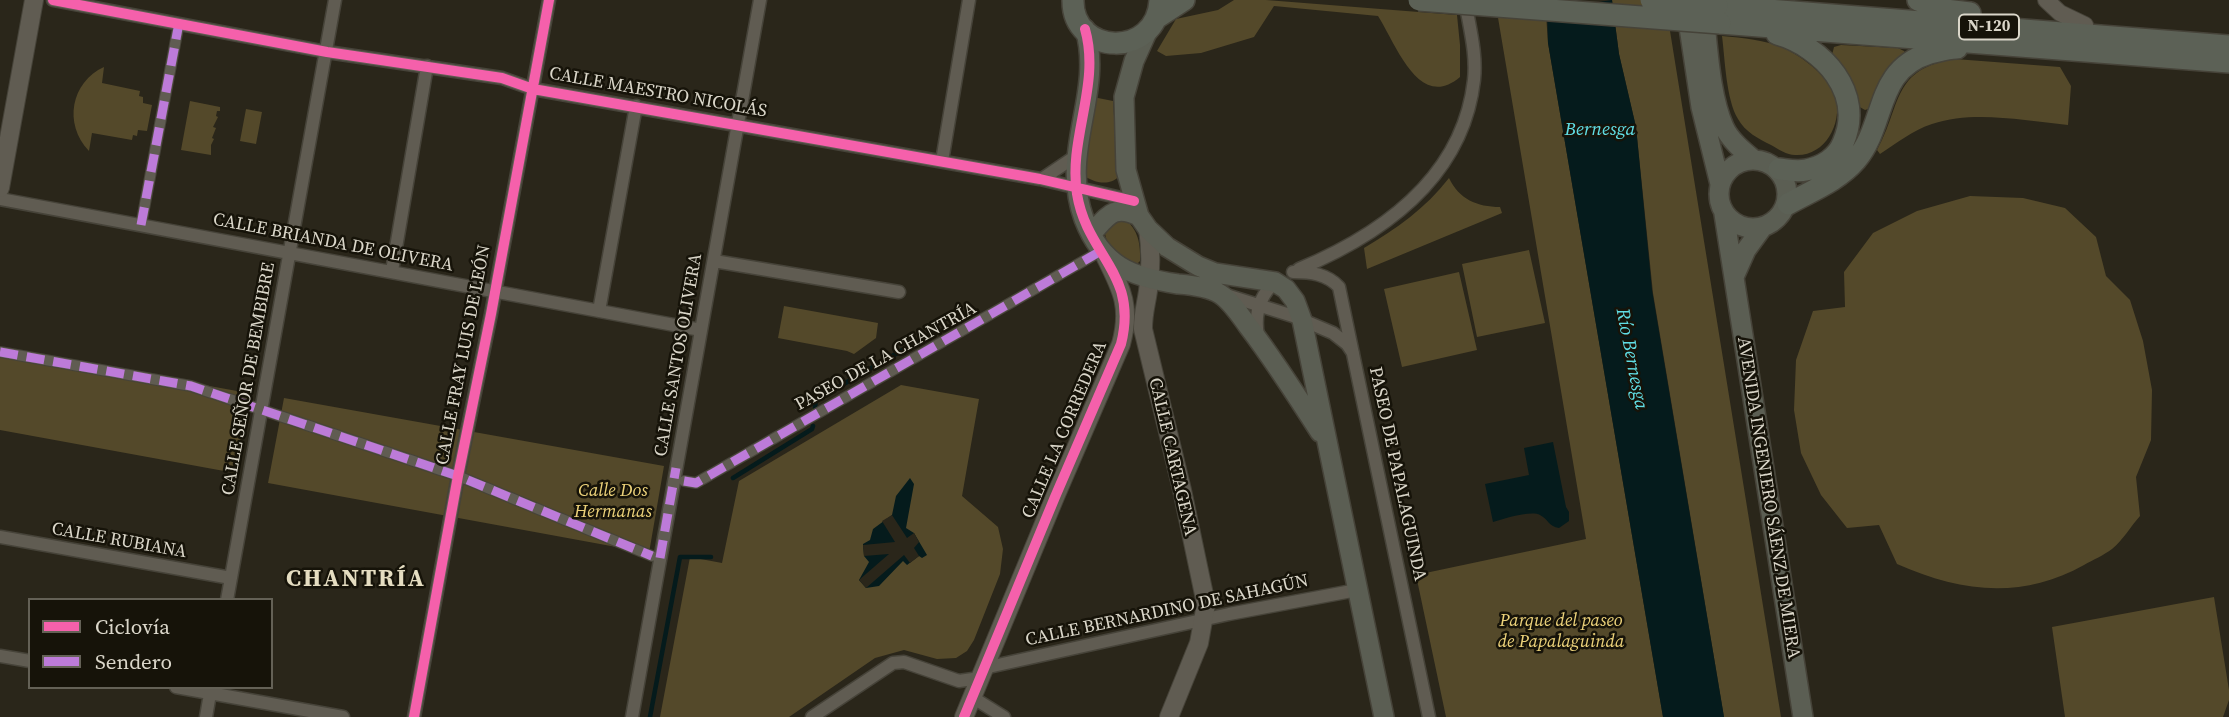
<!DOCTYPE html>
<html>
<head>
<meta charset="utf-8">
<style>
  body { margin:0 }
  #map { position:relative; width:2229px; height:717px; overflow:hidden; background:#2a261a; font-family:"Source Serif 4",serif }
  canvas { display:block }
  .legend { position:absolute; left:28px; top:598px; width:245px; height:91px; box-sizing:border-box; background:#161309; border:2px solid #646156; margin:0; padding:9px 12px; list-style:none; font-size:21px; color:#dad6c9 }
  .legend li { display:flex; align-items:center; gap:14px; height:35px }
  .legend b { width:35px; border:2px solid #646156 }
</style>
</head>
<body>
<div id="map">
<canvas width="2229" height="717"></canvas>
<ul class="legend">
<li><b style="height:9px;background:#f560ab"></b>Ciclovía</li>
<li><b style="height:9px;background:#bd7bd9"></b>Sendero</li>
</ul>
</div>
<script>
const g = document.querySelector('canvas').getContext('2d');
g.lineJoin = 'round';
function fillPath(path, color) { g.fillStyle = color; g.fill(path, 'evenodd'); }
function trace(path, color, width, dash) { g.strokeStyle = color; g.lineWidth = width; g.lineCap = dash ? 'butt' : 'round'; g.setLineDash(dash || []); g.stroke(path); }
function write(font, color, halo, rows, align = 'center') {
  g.font = font + ' "Source Serif 4",serif'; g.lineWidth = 5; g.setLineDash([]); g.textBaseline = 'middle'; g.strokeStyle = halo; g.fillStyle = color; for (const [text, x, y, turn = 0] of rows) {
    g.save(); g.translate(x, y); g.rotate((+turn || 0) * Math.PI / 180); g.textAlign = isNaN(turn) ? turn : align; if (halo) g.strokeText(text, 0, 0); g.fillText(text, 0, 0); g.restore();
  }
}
fillPath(new Path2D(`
  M1234 0H1266L1457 15 1460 45V77C1419 112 1396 44 1378 16L1274 6 1254 37 1201 53 1166 56 1157 51 1176 19 1218 10Z
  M1495 0H1545L1548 43 1663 717H1446L1416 575 1586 539Z
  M1612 0H1665L1781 717H1724L1653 293 1636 127 1619 54Z
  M1722 36C1743 38 1765 40 1784 48 1804 58 1830 77 1836 99 1842 125 1824 157 1795 155 1787 155 1778 149 1771 145 1759 139 1745 132 1738 119 1726 99 1725 59 1722 36Z
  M1841 45 1898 48 1904 51 1907 57 1871 108 1865 110 1858 106 1832 55 1834 47Z
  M1955 59 2060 67 2071 86 2068 125C2024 121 1975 110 1932 124 1913 130 1897 143 1880 154L1877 150C1902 105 1891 69 1955 59Z
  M104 67 102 83 140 91 139 96 143 97V103L152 105 147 131 138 130 137 136 133 135 132 140 92 133 89 151C63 124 71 82 104 67Z
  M1093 97 1113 101 1118 177C1109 187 1091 182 1082 174Z
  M190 101 220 107V111H217L216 116 218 117 213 127 216 128 212 138 214 139 211 145V155L181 150Z
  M246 109 262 112 256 144 240 141Z
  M1449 178C1459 199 1477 207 1500 207L1502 213 1367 269 1364 248C1396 229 1426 208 1449 178Z
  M1970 196 2023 198 2065 208 2096 237 2106 276 2130 300 2143 341 2152 390 2151 440 2136 477 2140 516C2131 526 2123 540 2112 549 2104 555 2093 560 2084 565 2021 600 1960 592 1897 564L1879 525 1847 528 1821 495 1801 453 1794 410 1796 360 1813 311 1845 307 1844 272 1873 233 1917 211Z
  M1120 217C1137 225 1141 242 1140 261L1136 265C1120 256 1103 247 1105 227Z
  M1529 250 1545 323 1477 337 1462 264Z
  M1459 272 1477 350 1402 367 1384 289Z
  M784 306 878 323 876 338 854 354 847 351 778 338Z
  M0 348 248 393 235 473 0 430Z
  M901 385 979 399 962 496 998 527 1003 549 1000 574 974 640 967 651 956 658 937 659 904 650 875 658 789 717H660L690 557 722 563 739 481Z
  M284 398 664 466 649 553 268 483Z
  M2214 597 2229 690V700L2223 717H2065L2052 627Z`), '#54492a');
fillPath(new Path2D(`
  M1612 0 1619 54 1636 127 1652 290 1724 717H1663L1548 43 1547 10Z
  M1553 442 1566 507 1569 512V521L1559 528C1549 527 1548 519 1540 515 1531 510 1503 519 1493 522L1485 484 1529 475 1524 448Z
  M910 478 914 484 906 528 914 533 927 555 922 558 919 556 907 565 903 561 879 586 866 588 859 580 869 562 864 556 863 544 870 540 873 529 892 515 896 496Z`), '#051b1c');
fillPath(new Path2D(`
  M892 515 907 538 914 533 919 542 914 548 919 556 910 563 904 555 866 588 859 580 889 554 864 556 863 545 895 542 882 521Z`), '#2a261a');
trace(new Path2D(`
  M815 407 816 400 906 348
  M733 478 812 429 813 426
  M650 717 680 557H711`), '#051b1c', 4.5);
const pedestrian = new Path2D(`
  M141 225 179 23
  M0 352 191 386 458 476 652 556
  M684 481 696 483 1101 251`);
const minor = new Path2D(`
  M53 0 327 52 502 78 533 89 1040 179 1134 201
  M942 161 969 0
  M1042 179 1076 156
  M0 199 701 330
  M714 261 899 292
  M1299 269C1383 234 1463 177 1474 80 1477 53 1469 26 1465 0
  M392 271 427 66
  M1293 272C1311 272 1327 274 1339 287L1429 717
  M1226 295 1293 316 1333 333 1347 344 1353 353
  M599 311 636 106
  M1258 336C1254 314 1259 296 1276 281
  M0 537 231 578
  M227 600 335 0
  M0 656 30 661
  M984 668 1229 614 1357 590
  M176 687 343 717
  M972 697 1004 717
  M206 717 211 688
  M414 717 458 476 491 314 549 0
  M632 717 760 0
  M812 717 893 663 904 662 959 681 980 678`);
const tertiary = new Path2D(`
  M2046 0 2060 13 2085 25`);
const secondary = new Path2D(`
  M0 188 34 0
  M1148 229C1151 249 1151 271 1148 291 1146 305 1143 313 1143 329L1182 490 1206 604 1199 643 1169 717
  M964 717 1055 497 1121 344C1131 307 1122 290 1106 258`);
const primary = new Path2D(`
  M1703 6C1708 43 1709 93 1724 127 1730 140 1742 150 1753 159
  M1686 7 1701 107 1720 184
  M1085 29C1104 94 1059 150 1084 219 1102 266 1131 277 1178 284 1191 285 1209 287 1220 294 1231 301 1240 315 1248 326 1274 360 1297 396 1320 432
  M1148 30 1134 61 1124 97 1126 170 1139 216 1148 229 1167 247 1198 266 1215 273 1275 282 1286 289 1295 301 1302 320 1384 717
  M1719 194a34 34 0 1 1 68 0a34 34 0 1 1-68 0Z
  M1724 214 1803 717
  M1091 234C1108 216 1113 204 1139 216
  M1734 277 1746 250 1762 228`);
const trunk = new Path2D(`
  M1073 0C1072 56 1157 59 1160 0
  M1918 0 1946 10 1970 13
  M1717 6 2229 46
  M1158 17 1184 0
  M1720 23 2229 62
  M1777 34C1823 47 1865 93 1843 143 1837 158 1822 167 1806 170 1797 172 1788 170 1779 169
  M1788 204C1811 191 1838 181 1856 160 1887 123 1874 70 1930 53 1939 51 1947 48 1957 48`);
trace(pedestrian, '#464339', 12);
trace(minor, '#464339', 15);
trace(tertiary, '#464339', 18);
trace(secondary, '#464339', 20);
trace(primary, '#464339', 22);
trace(trunk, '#464339', 24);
trace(pedestrian, '#605c52', 10);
trace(minor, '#605c52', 12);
trace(tertiary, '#605c52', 16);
trace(secondary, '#605c52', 18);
trace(primary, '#5b5e53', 19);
trace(trunk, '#5c6156', 21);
const trunkBridge = new Path2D(`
  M1419 0 1720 23
  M1651 0 1717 6`);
trace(trunkBridge, '#464339', 24, []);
trace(trunkBridge, '#5c6156', 21);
trace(new Path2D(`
  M141 225 179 23
  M0 352 191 386 458 476 652 556
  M684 481 696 483 1101 251
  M660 558 676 468`), '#bd7bd9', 9, [18, 9]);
trace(new Path2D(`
  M53 0 327 52 502 78 533 89 1040 179 1134 201
  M414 717 458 476 491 314 549 0
  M964 717 1055 497 1121 344C1139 273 1087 256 1077 194 1068 138 1101 85 1085 29`), '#f560ab', 10);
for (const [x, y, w] of [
  [1989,27,60]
]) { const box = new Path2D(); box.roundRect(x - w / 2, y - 12.5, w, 25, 5); g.fillStyle = '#161309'; g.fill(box); trace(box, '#dad6c9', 2); }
write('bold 16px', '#dad6c9', null, [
  ["N-120",1989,27]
]);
write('18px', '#dad6c9', '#161309', [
  ["CALLE MAESTRO NICOLÁS",658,93,10],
  ["CALLE BRIANDA DE OLIVERA",333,243,11],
  ["CALLE FRAY LUIS DE LEÓN",464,355,-79],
  ["CALLE SANTOS OLIVERA",679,355,-80],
  ["PASEO DE LA CHANTRÍA",886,357,-29],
  ["CALLE SEÑOR DE BEMBIBRE",249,379,-80],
  ["CALLE LA CORREDERA",1065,430,-67],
  ["CALLE CARTAGENA",1172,457,77],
  ["PASEO DE PAPALAGUINDA",1397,474,78],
  ["AVENIDA INGENIERO SÁENZ DE MIERA",1768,498,81],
  ["CALLE RUBIANA",119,541,10],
  ["CALLE BERNARDINO DE SAHAGÚN",1167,611,-12]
]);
write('italic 18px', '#ecd27a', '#161309', [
  ["Calle Dos",613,491],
  ["Hermanas",613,512],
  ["Parque del paseo",1561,621],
  ["de Papalaguinda",1561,642]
]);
write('italic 19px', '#60dee5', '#161309', [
  ["Bernesga",1600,130],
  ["Río Bernesga",1631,359,79]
]);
g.letterSpacing = '2px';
write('bold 24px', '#e5ddc1', '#161309', [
  ["CHANTRÍA",356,580]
]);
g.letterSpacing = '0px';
</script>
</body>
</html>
